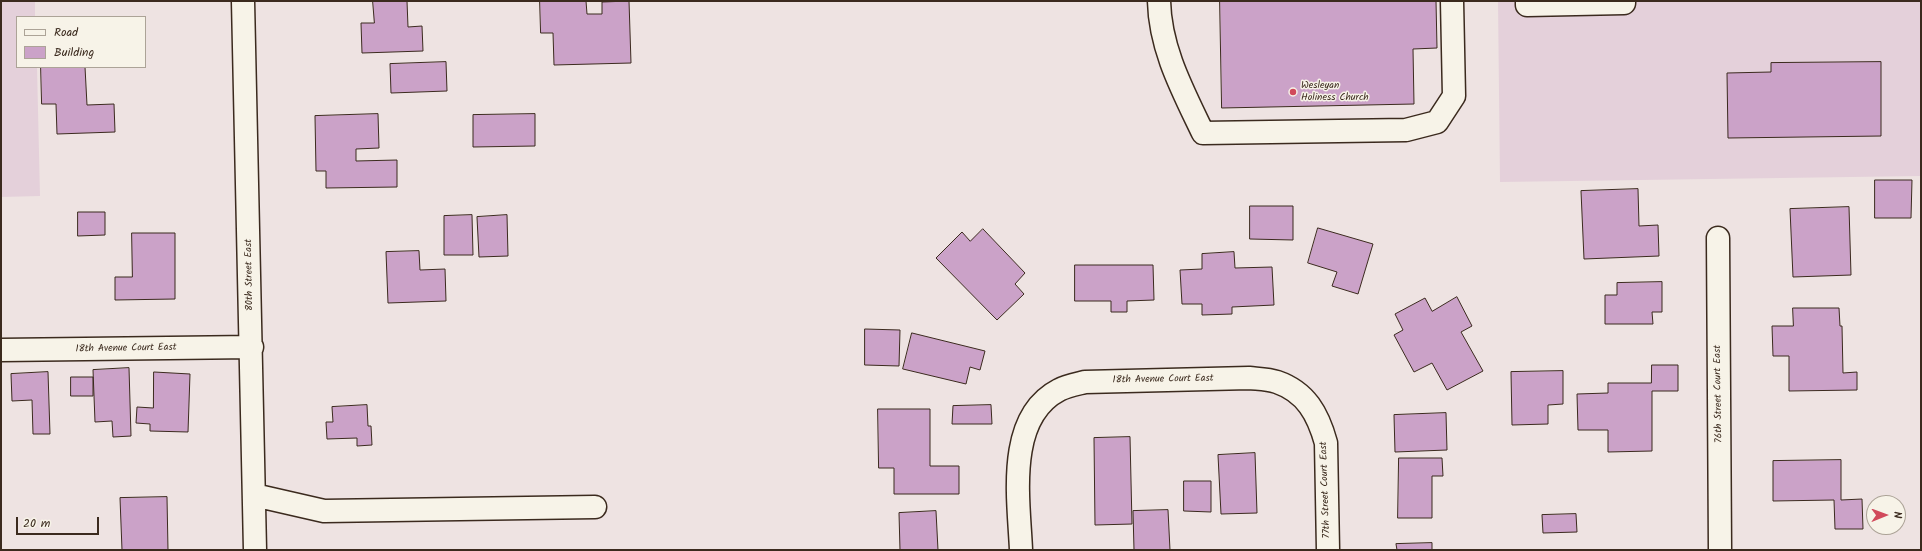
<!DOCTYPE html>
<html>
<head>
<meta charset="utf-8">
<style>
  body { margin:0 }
  #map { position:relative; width:1922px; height:551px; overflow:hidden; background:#eee3e2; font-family:Kalam,sans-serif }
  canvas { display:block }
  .frame { position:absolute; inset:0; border:2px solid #3b2a1e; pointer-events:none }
  .legend { position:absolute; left:16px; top:16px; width:130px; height:52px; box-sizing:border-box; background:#f7f3e8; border:1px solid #aca397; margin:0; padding:5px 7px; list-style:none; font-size:12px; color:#3b2a1e }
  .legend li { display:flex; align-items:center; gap:8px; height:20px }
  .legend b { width:20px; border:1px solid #aca397 }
  .north { position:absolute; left:1866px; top:495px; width:40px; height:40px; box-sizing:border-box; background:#f7f3e8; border:1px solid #aca397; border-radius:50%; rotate:89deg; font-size:11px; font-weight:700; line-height:16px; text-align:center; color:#3b2a1e }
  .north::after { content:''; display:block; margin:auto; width:14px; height:18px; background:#d1495b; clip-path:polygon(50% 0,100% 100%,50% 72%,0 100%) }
  .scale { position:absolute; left:16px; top:517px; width:83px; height:18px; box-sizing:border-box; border:2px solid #3b2a1e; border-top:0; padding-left:5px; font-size:12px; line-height:14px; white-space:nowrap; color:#3b2a1e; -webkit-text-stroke:3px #f7f3e8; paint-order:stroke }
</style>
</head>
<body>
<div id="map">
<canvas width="1922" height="551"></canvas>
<div class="frame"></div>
<ul class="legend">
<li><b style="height:5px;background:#f7f3e8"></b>Road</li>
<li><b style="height:11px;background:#cba2c8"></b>Building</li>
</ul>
<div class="north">N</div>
<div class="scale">20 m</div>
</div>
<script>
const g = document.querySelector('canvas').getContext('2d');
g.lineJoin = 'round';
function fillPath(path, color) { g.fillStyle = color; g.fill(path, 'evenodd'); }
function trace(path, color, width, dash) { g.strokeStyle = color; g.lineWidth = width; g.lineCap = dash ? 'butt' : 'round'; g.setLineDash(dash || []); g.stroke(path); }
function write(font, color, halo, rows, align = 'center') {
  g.font = font + ' Kalam,sans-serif'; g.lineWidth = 3; g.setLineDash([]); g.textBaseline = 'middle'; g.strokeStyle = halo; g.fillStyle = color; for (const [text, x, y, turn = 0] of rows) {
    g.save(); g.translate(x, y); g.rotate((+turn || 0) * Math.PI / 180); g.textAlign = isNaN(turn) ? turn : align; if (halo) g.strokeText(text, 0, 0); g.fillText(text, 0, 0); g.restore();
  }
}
fillPath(new Path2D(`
  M1 1H35V17H17V67H37L40 196 1 197Z
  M1498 1H1921V176L1500 182Z`), '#e4d0da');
const building = new Path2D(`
  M373 1H407L408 27 422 26 423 51 362 53 361 23H374Z
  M540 1H586L587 14H602V2L629 1 631 63 554 65 553 33H541Z
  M1220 1H1436L1437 48 1413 49 1414 104 1222 108Z
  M446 62 447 91 391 93 390 64Z
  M1881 62V136L1728 138 1727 73 1771 72V63Z
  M41 67H85L87 105 114 104 115 132 57 134 56 104H42Z
  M378 114 379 148 356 149V161L397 160V187L326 188V171H316L315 116Z
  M535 114V146L473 147V115Z
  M1875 180H1912L1911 218H1875Z
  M1638 189 1639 226 1658 225 1659 256 1584 259 1581 191Z
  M1250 206H1293V240L1250 239Z
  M1849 207 1851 275 1793 277 1790 209Z
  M78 212H105V235L78 236Z
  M472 215 473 255H444V216Z
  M507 215 508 256 479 257 477 217Z
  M1318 228 1373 244 1358 294 1332 286 1337 272 1308 263Z
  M983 229 1025 273 1015 284 1024 294 997 320 936 258 962 232 970 241Z
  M132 233H175V299L115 300V277H132Z
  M419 251 420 270 445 269 446 301 388 303 386 252Z
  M1234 252 1235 268 1272 267 1274 305 1232 307V314L1202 315V304H1182L1180 270 1202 269V254Z
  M1075 265H1153L1154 300 1127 301V312H1111V301H1075Z
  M1662 282V312H1652L1653 324H1605V295H1617V283Z
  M1457 297 1472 326 1461 332 1483 371 1447 390 1432 363 1414 372 1394 335 1403 330 1395 314 1425 298 1432 311Z
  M1793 308H1839L1840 326H1842L1843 373 1857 372V390L1789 391V356H1773L1772 326H1793Z
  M865 329 900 330 899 366 865 365Z
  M912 333 985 351 980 370 970 367 966 384 903 369Z
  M1652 365H1678V391H1652V451L1608 452V430H1578L1577 394 1608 393V383H1651Z
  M129 368 131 436 113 437 112 421 95 422 93 370Z
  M1563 371V404L1548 405V424L1512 425 1511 372Z
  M48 372 50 434H33L32 400 12 401 11 374Z
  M154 372 190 374 188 432 150 431V424L136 423 137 407 153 408Z
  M71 377H93V396H71Z
  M367 405 368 426H371L372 445 357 446V438L327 439 326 422H333L332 407Z
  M991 405 992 424H952L953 406Z
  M878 409H930V466H959V494H894V468H879Z
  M1446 413 1447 450 1395 452 1394 415Z
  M1130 437 1132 524 1095 525 1094 438Z
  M1255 453 1257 513 1221 514 1218 455Z
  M1399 458H1442L1443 476H1432V518H1398Z
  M1841 460V500L1862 499 1863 529H1835L1834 500 1773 501V461Z
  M1184 481H1211V512L1184 511Z
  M167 497 168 550H122L120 498Z
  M1168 510 1170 550H1134L1133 511Z
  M936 511 938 550H900L899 513Z
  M1576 514 1577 532 1543 533 1542 515Z
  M1432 543V550H1397L1396 544Z`);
fillPath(building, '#cba2c8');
trace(building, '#3b2a1e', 1);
const minor = new Path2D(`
  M243 1 255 550
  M1159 1C1160 49 1183 91 1203 133L1406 130 1437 122 1454 96 1452 1
  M1527 1V5L1624 3V1
  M1718 238 1720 550
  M1 350 252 347
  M254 495 324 511 595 507
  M1021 550C1019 501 1005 418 1059 390 1066 386 1077 384 1085 382L1249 378C1258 379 1268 379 1277 382 1306 392 1318 414 1326 443L1328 550`);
trace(minor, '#3b2a1e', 25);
trace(minor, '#f7f3e8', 22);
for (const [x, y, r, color] of [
  [1293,92,4,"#d1495b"]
]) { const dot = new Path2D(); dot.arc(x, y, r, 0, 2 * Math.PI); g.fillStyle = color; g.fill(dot); trace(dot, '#f7f3e8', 1.5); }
write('10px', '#3b2a1e', '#f7f3e8', [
  ["Wesleyan",1301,86],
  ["Holiness Church",1301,98]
], 'left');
write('10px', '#3b2a1e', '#f7f3e8', [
  ["80th Street East",250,275,-91],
  ["18th Avenue Court East",126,349,-1],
  ["18th Avenue Court East",1163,380,-1],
  ["76th Street Court East",1719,394,-91],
  ["77th Street Court East",1326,490,-92]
]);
</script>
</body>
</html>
